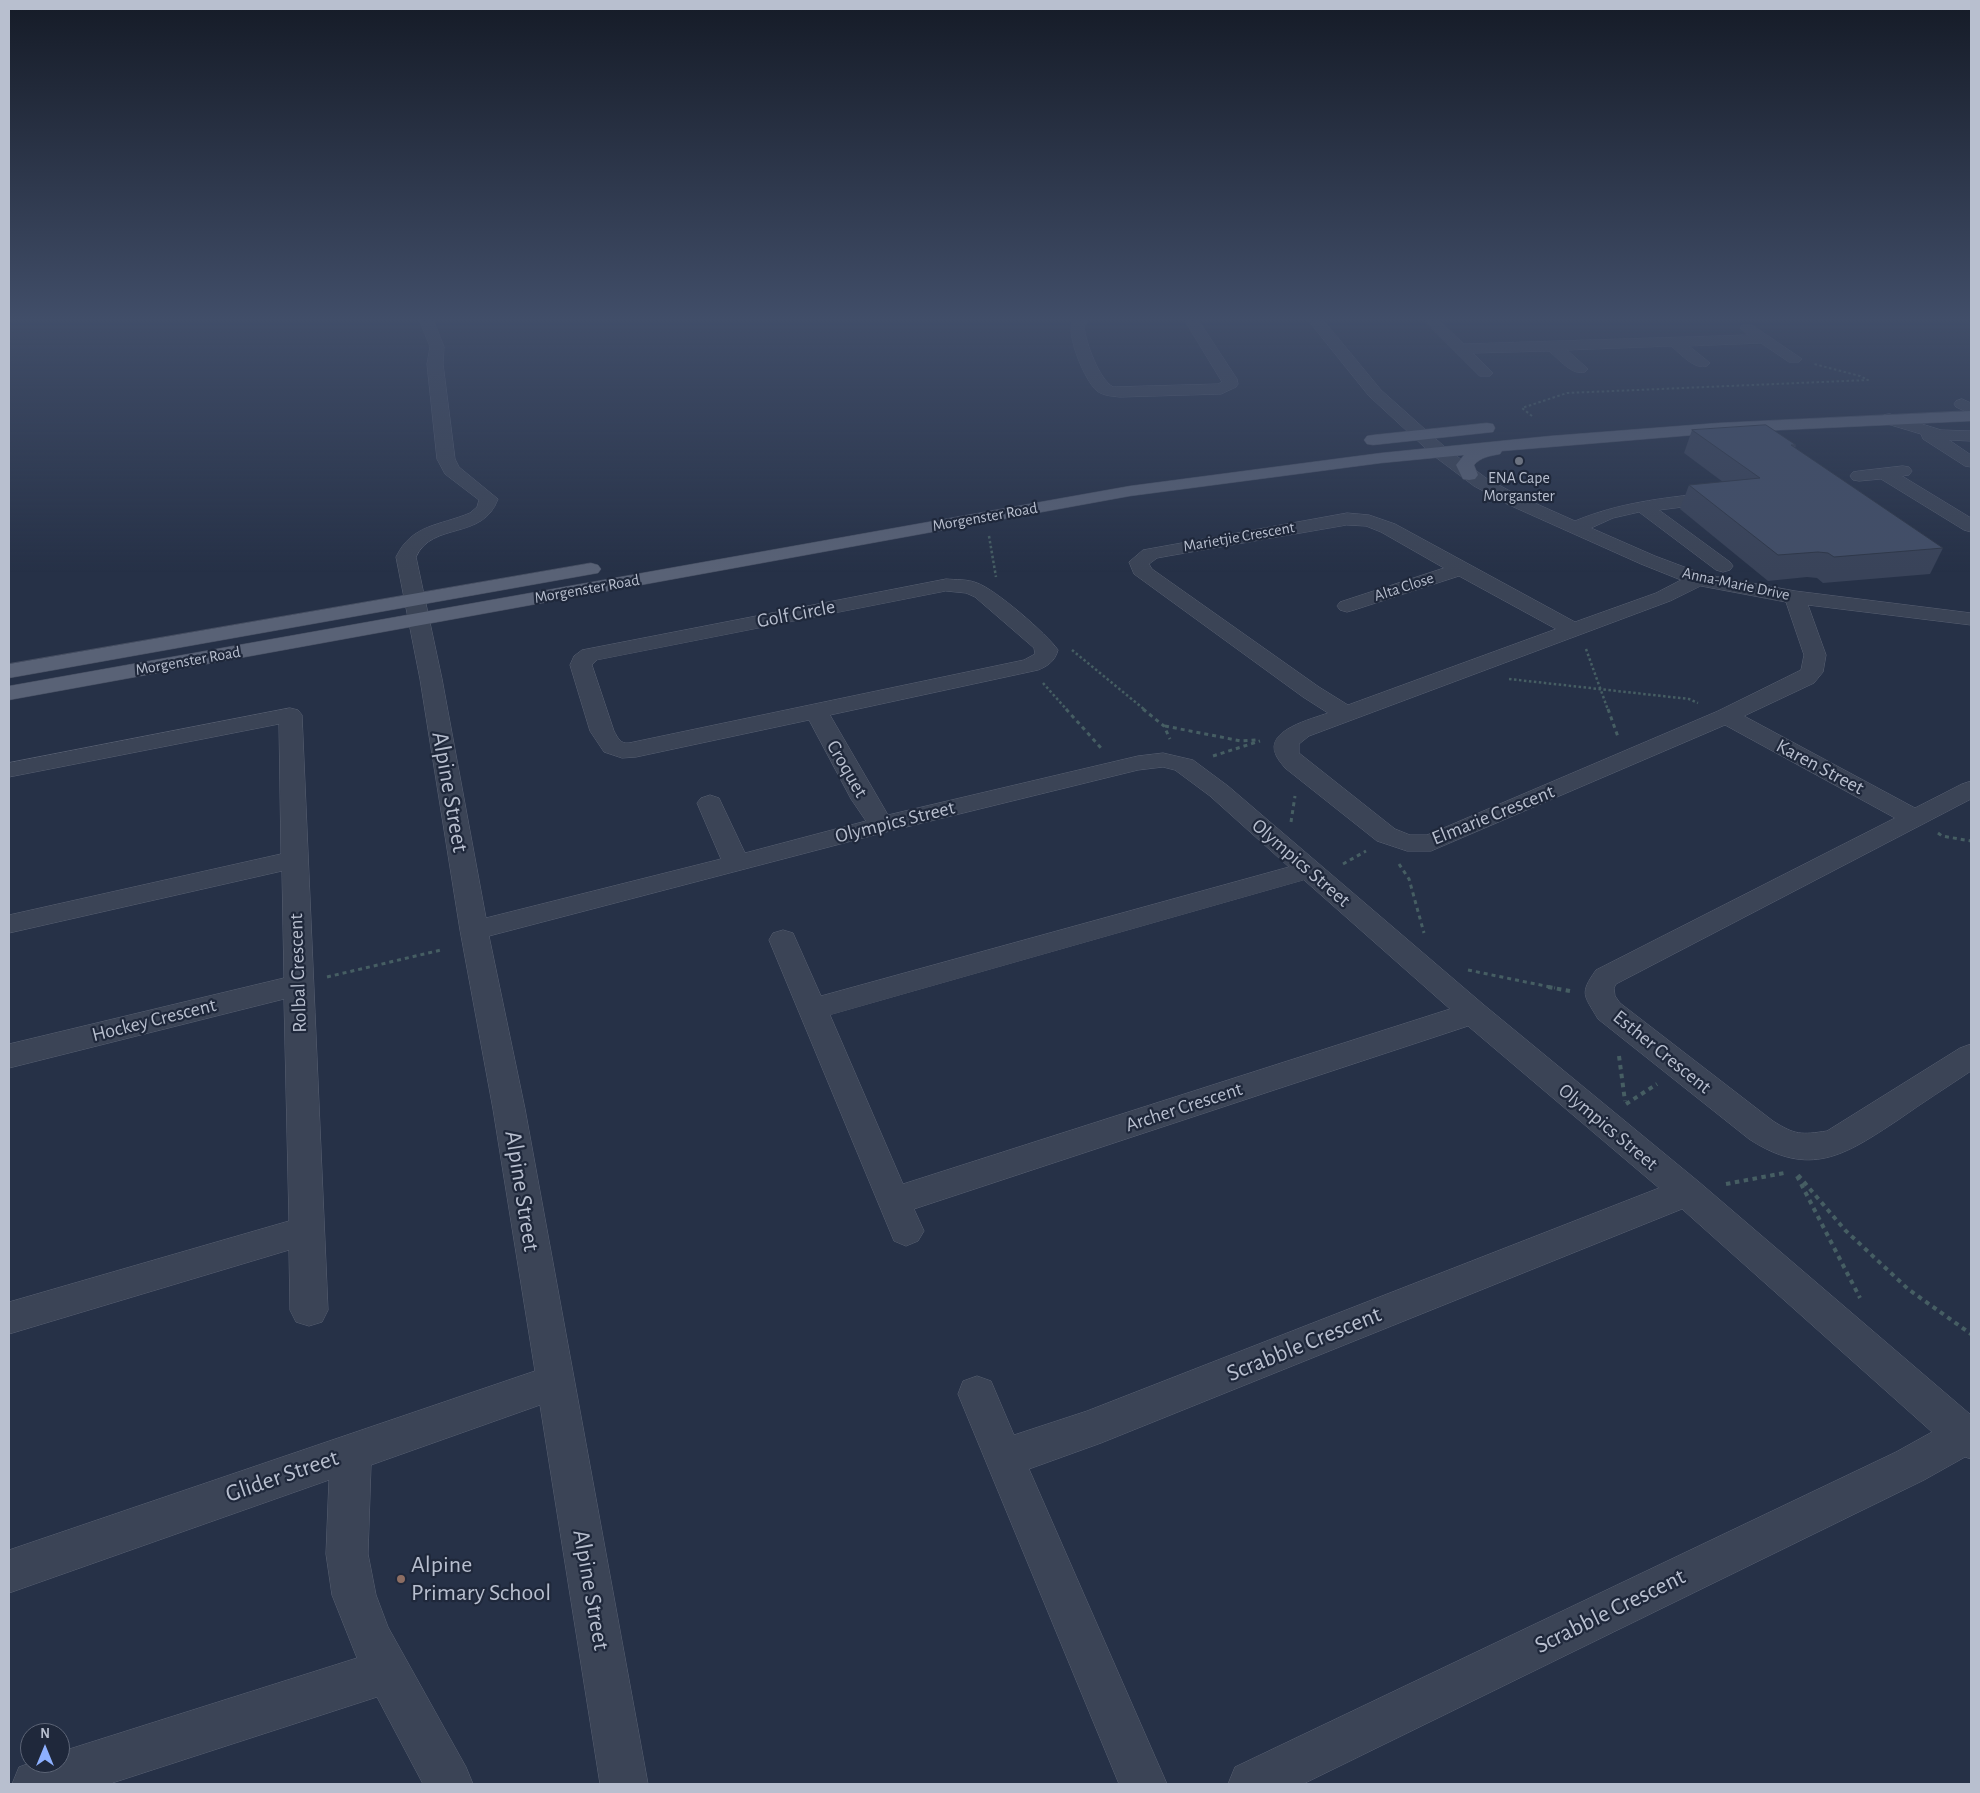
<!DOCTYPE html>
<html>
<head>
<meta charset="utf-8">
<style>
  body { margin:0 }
  #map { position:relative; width:1980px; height:1793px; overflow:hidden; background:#263147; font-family:"Alegreya Sans",sans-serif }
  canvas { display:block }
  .frame { position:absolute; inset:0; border:10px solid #b8bfcf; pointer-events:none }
  .north { position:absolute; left:20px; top:1723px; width:50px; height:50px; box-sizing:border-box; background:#1f283b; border:1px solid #5c6476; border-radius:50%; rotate:0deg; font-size:14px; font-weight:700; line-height:20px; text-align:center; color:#b8bfcf }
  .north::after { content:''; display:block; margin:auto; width:18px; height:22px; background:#8db0ff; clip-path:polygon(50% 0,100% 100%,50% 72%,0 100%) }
</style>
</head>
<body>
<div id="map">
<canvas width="1980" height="1793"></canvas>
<div class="frame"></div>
<div class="north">N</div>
</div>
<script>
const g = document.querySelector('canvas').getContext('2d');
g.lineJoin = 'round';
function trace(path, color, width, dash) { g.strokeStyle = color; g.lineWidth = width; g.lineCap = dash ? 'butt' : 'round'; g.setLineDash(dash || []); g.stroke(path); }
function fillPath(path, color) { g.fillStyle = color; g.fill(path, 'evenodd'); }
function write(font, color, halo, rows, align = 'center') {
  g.font = font + ' "Alegreya Sans",sans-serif'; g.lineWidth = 4.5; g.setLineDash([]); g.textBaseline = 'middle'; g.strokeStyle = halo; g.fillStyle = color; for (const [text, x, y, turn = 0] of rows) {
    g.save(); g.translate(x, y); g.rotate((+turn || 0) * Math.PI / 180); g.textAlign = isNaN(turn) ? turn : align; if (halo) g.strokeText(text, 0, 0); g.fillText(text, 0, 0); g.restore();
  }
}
const minor = new Path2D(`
  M420 321H434L444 347 443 364 455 459 459 467 498 499C483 541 432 521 416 557L442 679 486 918 721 859 697 803 701 798 710 795 719 798 745 853 866 821 851 799 809 720 636 757 622 758 604 752 590 731 570 665 574 656 582 650 946 579C956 580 968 579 977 583 995 589 1047 634 1058 650 1055 661 1048 666 1038 670L830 715 888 815 1138 756 1163 753 1193 760 1228 786 1484 1005 1699 1182 1971 1415V1459L1965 1457 1924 1480 1303 1784H1228L1235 1767 1896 1452 1932 1432 1682 1209 1101 1443 1029 1469 1167 1784H1119L958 1394 963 1381 977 1376 991 1381 1014 1435 1087 1411 1659 1188 1468 1026 914 1209 924 1231 918 1241 906 1246 894 1241 769 940 773 933 783 930 793 933 821 996 1289 867 1210 796 1175 770 1163 767 1138 770 886 832 489 936 525 1109 648 1784H600L540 1405 371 1465 368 1554 376 1595 388 1627 466 1767 473 1784H423L377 1697 109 1784H12L19 1767 30 1763H60V1752L357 1658 332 1595 326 1554 329 1480 9 1593V1550L535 1371 493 1109 460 930 420 679 396 557C412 524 439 526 470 513L477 507 479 500 445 474 437 459 427 364 430 347ZM946 591 966 593 975 597 1034 648 1035 654 1024 660 629 743C620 744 618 738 614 731L592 665 597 660ZM1304 880 1450 1009 903 1184 830 1015Z
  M1072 321H1088L1084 327C1086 343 1099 379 1113 387L1218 384 1222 382 1185 321H1199L1237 379 1238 384 1236 387 1221 394 1120 397C1112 396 1104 396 1097 391 1085 381 1066 336 1072 321Z
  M1309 321H1324L1381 390 1446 448 1486 478 1519 496 1575 521C1618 503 1662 498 1708 493L1714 495 1717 499 1714 503 1659 510 1730 562 1733 566 1730 570 1723 572 1716 570 1639 512 1613 518 1591 528 1655 556 1703 574 1795 591 1971 613V625L1808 605 1826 655 1823 672 1814 683 1744 716 1915 808 1962 784 1971 781V799L1616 984 1614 988 1615 996 1620 1003 1773 1121C1795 1135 1801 1135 1827 1131L1960 1048 1971 1044V1071C1947 1087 1922 1103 1898 1120 1845 1155 1810 1179 1749 1139L1598 1019C1584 995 1579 994 1596 970L1895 818 1725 725 1431 851H1407L1377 841 1285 768C1282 764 1278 760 1276 755 1264 730 1312 719 1328 713L1303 697 1134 574 1129 562 1143 550 1347 513 1369 515 1395 524 1575 622 1656 593 1681 580 1641 564 1507 504 1474 486 1434 456 1369 396ZM1347 525 1366 526 1381 532 1444 568 1340 602 1337 606 1340 610 1347 612 1354 610 1459 576 1556 629 1348 705 1319 687 1152 569 1149 564 1157 558 1168 556ZM1701 586 1786 602 1804 655 1801 670 1718 711 1427 835H1410L1395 829 1299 753V744L1309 736 1670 601Z
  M1425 321H1440L1464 344 1748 335 1740 328 1742 325H1752L1802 359 1799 362H1789L1761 343 1689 346 1710 363 1707 366C1694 370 1681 354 1671 346L1567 350 1588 369 1585 372C1572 376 1559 359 1549 351L1473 353 1493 373 1490 376H1480Z
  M1962 399 1971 403V414L1956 407 1954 404 1956 401Z
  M1890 414 1941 430 1971 431V441L1949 440 1971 455V467L1965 466 1923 439 1921 434 1884 423 1882 419 1884 415Z
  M1903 466 1909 467 1912 471 1909 475 1902 476 1971 518V532L1964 530 1881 479 1859 481 1853 480 1850 476 1853 472 1859 471Z
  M290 708 298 710 302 715 328 1310 322 1322 309 1326 296 1322 290 1310 289 1250 9 1334V1302L289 1221 284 999 9 1068V1044L284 978 282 871 9 933V915L281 854 279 724 9 777V763Z`);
const major = new Path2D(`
  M1971 411V421L1718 433 1502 451 1500 454C1490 456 1481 457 1474 465L1478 475 1475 479 1469 480 1463 479 1456 465 1464 455 1381 463 1130 496 9 700V686L1130 486 1381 453 1550 436 1718 423Z
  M1487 423 1493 424 1495 428 1493 432 1373 445 1367 444 1364 440 1367 436 1373 435Z
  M591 563 598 565 601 569 598 573 9 678V664Z`);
trace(minor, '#596173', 1);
trace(major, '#444c5f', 1);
trace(new Path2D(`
  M1532 416 1522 408 1567 393 1868 380 1860 376 1814 364`), '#465e63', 2, [2.5, 2.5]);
trace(new Path2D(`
  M989 536 996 577
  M1586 649 1608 710
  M1072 650 1145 710
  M1509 679 1689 699 1698 703
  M1043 683 1067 710`), '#465e63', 2.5, [2.5, 2.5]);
trace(new Path2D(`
  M1066 709 1102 749
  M1143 709 1164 726 1170 739
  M1608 709 1618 737
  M1165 726 1241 741 1257 740
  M1213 756 1260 741
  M1291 822 1295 796
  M1938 833 1942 836 1971 841
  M1343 864 1366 851
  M1399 864 1409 879 1424 933
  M1468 970 1555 988
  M327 977 441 950`), '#465e63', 3, [4, 4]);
trace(new Path2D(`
  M1548 987 1570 991
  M1619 1056 1625 1101
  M1626 1104 1657 1084
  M1798 1175 1845 1230 1908 1289 1971 1334
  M1797 1176 1860 1298
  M1726 1184 1784 1173`), '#465e63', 4, [4.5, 4.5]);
fillPath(minor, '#3b4456');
fillPath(major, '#596276');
fillPath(new Path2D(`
  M1692 430 1796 445 1795 448 1943 548 1930 574 1823 583 1817 578 1807 577 1768 581 1680 509 1689 485 1723 482 1684 453Z`), '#394359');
const building = new Path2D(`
  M1766 425 1796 445H1791L1943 548 1834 557 1828 553 1818 552 1778 555 1689 485 1760 478 1692 430Z`);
fillPath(building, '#424e67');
trace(building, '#2e3748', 1);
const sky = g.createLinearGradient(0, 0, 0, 572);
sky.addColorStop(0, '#151b27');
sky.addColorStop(0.56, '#414e69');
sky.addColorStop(1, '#414e6900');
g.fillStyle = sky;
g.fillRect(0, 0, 1980, 572);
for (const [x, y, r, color] of [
  [1519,461,5,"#6b7280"],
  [401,1579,5,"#8d6e63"]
]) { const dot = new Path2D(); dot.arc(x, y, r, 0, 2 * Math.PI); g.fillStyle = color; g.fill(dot); trace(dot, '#1f283b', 2); }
write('16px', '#b8bfcf', '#1f283b', [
  ["ENA Cape",1519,478],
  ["Morganster",1519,496]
]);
write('16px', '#b8bfcf', '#1f283b', [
  ["Morgenster Road",985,517,-10],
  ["Marietjie Crescent",1239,537,-10],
  ["Anna-Marie Drive",1736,584,12],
  ["Alta Close",1404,587,-18],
  ["Morgenster Road",587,589,-10],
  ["Morgenster Road",188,661,-10]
]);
write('20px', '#b8bfcf', '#1f283b', [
  ["Golf Circle",796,614,-11],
  ["Karen Street",1820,767,28],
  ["Croquet",847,769,60],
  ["Elmarie Crescent",1493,815,-22],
  ["Olympics Street",895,822,-14],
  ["Olympics Street",1301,863,41],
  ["Rolbal Crescent",298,973,-92],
  ["Hockey Crescent",154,1020,-14],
  ["Esther Crescent",1662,1052,39],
  ["Archer Crescent",1184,1107,-18],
  ["Olympics Street",1608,1127,40]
]);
write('24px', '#b8bfcf', '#1f283b', [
  ["Alpine Street",450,792,80],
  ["Alpine Street",522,1191,81],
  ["Scrabble Crescent",1304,1344,-22],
  ["Glider Street",282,1476,-19],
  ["Alpine Street",591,1590,80],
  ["Scrabble Crescent",1610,1611,-26]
]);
write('24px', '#b8bfcf', '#1f283b', [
  ["Alpine",411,1565],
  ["Primary School",411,1593]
], 'left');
</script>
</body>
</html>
